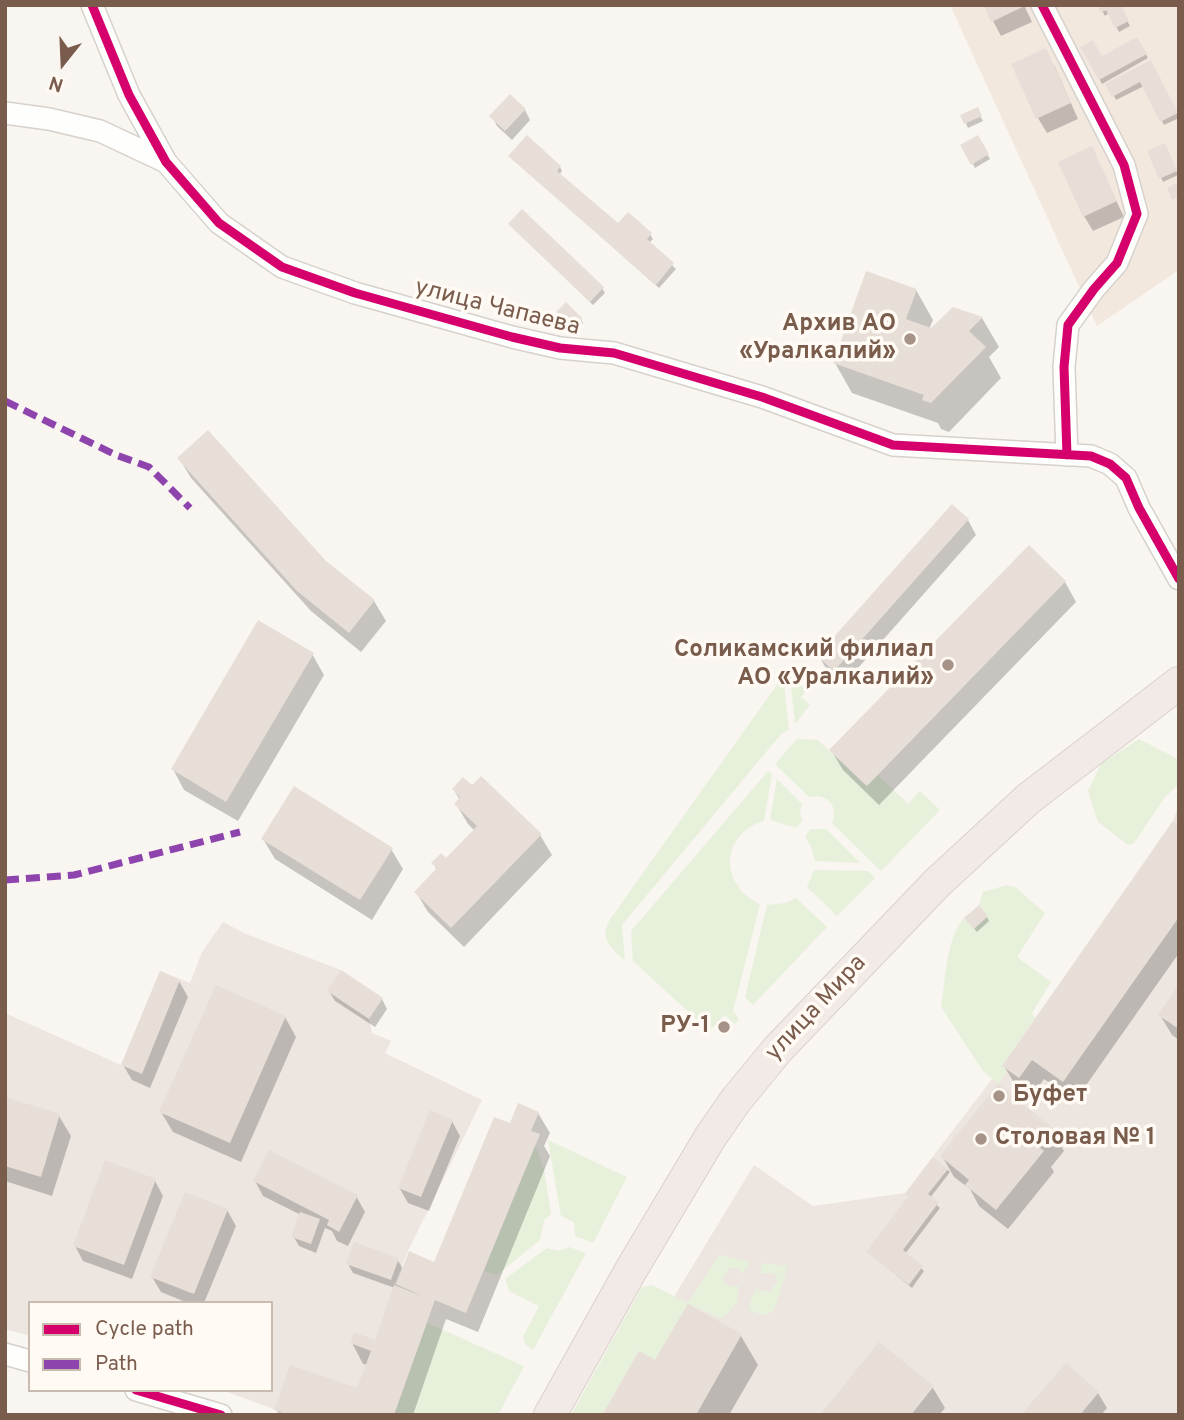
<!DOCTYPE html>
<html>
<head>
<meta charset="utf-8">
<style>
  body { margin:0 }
  #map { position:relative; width:1184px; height:1420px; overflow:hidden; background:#f9f5f0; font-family:Overpass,sans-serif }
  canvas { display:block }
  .frame { position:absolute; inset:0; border:7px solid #7a5c4d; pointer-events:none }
  .legend { position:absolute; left:28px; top:1301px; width:245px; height:91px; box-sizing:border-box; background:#fffaf3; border:2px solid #cabbb1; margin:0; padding:9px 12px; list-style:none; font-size:21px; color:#7a5c4d }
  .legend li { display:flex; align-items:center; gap:14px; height:35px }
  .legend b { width:35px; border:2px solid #cabbb1 }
  .north { position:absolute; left:28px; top:28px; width:70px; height:70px; -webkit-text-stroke:5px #fffaf3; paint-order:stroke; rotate:198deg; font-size:19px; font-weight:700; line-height:28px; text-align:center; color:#7a5c4d }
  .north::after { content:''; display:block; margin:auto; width:24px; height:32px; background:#7a5c4d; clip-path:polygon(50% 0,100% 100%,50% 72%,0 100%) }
</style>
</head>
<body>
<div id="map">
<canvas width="1184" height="1420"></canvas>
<div class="frame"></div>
<ul class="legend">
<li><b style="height:9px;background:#d6006c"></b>Cycle path</li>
<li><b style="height:9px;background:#8e44ad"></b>Path</li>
</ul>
<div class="north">N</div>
</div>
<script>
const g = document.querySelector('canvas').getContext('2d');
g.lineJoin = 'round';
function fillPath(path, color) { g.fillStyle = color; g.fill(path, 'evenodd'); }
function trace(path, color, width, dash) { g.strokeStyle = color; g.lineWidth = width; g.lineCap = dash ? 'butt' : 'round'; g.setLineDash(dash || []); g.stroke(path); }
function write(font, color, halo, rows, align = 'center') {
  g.font = font + ' Overpass,sans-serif'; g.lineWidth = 7; g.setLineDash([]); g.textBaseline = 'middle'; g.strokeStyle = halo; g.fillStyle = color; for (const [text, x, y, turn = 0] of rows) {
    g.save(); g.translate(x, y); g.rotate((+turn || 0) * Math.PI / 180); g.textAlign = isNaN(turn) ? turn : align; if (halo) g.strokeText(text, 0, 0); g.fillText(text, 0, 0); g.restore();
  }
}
fillPath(new Path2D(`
  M950 5H1179V270L1097 326Z`), '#f2e8de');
fillPath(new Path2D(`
  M1179 804V1415H602L754 1165 813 1206 905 1193 1002 1066 1173 821Z
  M223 922 246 934 341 970 383 998 369 1019 372 1033 391 1041 385 1053 482 1100 408 1251 394 1285 435 1300 394 1415H289L222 1390H271V1303H30V1336L5 1329V1013L121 1065 160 971 190 983 202 952Z`), '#ede5e0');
fillPath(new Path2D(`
  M783 676 789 730 782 733 622 925 625 961C612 949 599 939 609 921Z
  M790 676 807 690 801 697 810 705 795 724Z
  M797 739 818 740 866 786 878 775 908 804 920 791 940 810 881 871 832 823C839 805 827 793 809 797L775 764Z
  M1139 739 1178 759 1179 784 1165 797 1134 843 1128 845 1098 822 1088 791 1101 764Z
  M768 771 772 774 764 821C720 834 719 885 760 904L733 1011 739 1019 735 1024 725 1015 709 1031 633 961 631 931Z
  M777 779 802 804 800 810 802 821 796 828 770 820Z
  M811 829H826L860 863 815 861 812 849 805 836Z
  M814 870 868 871 875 878 837 916 807 887Z
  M1007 885 1015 887 1045 913 1017 957 1051 982 1032 1013 1035 1018 1002 1066 1008 1070 998 1084 983 1071 941 1007C946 979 945 941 964 918L974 929 988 916 979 905 983 892Z
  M796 898 827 927 753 1005 745 997 767 905 786 903Z
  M548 1140 627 1177 593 1243 575 1236 574 1222 561 1216Z
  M535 1145 544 1169 551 1214 544 1220 540 1240 497 1275 484 1271Z
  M547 1248 558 1251 569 1247 586 1253 533 1350 525 1344 523 1337 539 1306 509 1291 505 1279Z
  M719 1255 751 1262 743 1273 737 1268H729L723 1279C727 1286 731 1287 739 1286L737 1303 723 1319 688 1304 655 1360 639 1351 602 1415H571L642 1287 652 1285 688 1303Z
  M762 1263 788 1266 774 1311 764 1316 748 1309 755 1289 770 1292 778 1281 777 1277 772 1273H760Z
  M427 1323 524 1366 498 1415H394Z`), '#e7f0db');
fillPath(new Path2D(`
  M1024 5 1032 22 1001 36 993 21Z
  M1099 5H1119L1130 26 1119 32 1109 13 1105 16Z
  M1137 39 1148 58 1102 84 1083 48 1102 59Z
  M1150 63 1179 118 1164 125 1144 86 1116 100 1108 84Z
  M1054 65 1078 119 1047 133 1038 118Z
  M525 110 530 120 512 140 497 126 492 116Z
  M977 110 983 121 968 128 963 116Z
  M978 138 990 159 975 168 963 146Z
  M1091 148 1124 217 1093 231 1084 216Z
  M1166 149 1178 175 1163 182 1149 152Z
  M511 157 560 167 562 171 559 175 618 226 650 234 653 239 649 243 676 269 659 288Z
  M510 224 602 288 605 293 593 305Z
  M916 290 933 320 928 332 953 309 982 318 999 347 989 357 1001 378 949 432 941 429 938 423 852 393 835 363Z
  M561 316 581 319 583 323 575 331Z
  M179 458 325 562 374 601 386 621 361 652 311 611 191 478Z
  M968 520 976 535 843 685 828 672 819 656Z
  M1065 582 1076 602 879 805 843 770 831 750Z
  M312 654 324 675 238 821 184 790 173 769Z
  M454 790 540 835 552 855 464 947 428 912 416 892 437 870 433 863 446 861 475 831 468 824 456 804 460 800Z
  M1179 828V953L1075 1101 1044 1079 1031 1097 1016 1086 1004 1066Z
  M263 839 391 849 403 869 372 920 275 859Z
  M987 917 989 921 977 932 969 923Z
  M179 981 188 997 150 1088 132 1080 123 1065Z
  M1179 988V1040L1172 1035 1160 1015Z
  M329 991 382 999 387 1009 375 1027 335 1001Z
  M285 1017 296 1037 241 1162 173 1132 161 1112Z
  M5 1099 59 1116 71 1136 52 1196 5 1181Z
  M538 1113 550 1133 544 1146 550 1156 478 1332 446 1319 413 1415H279L276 1409 358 1391 368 1365 363 1364 352 1343 376 1342 395 1288 353 1273 348 1264 397 1259 403 1269 435 1264 511 1126Z
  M452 1121 460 1136 429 1211 408 1203 399 1187Z
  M1052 1130 1064 1151 1051 1167 1054 1172 1008 1229 979 1206 970 1189 954 1177 942 1156Z
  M933 1159 950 1172 930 1198 940 1208 905 1254 924 1271 912 1288 868 1252 910 1198Z
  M155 1181 163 1196 132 1279 83 1261 75 1246Z
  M255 1181 356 1196 365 1212 348 1246 337 1241 332 1231 325 1228 316 1253 299 1246 293 1236 301 1215 263 1196Z
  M227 1210 236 1226 204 1303H188L161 1292 152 1277Z
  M741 1336 758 1365 729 1415H605L656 1363Z
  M880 1344 933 1388 945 1408 939 1415H822Z
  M1098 1393 1107 1408 1101 1415H1024Z`), '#0003');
fillPath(new Path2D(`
  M984 5H1027L991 22Z
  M1097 5H1121L1129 21 1115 28 1106 10 1101 13Z
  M1137 37 1147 54 1099 80 1080 47 1093 40 1102 56Z
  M1046 48 1071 103 1036 119 1011 64Z
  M1151 60 1178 113 1160 122 1140 82 1112 97 1105 84Z
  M510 94 526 109 505 131 489 116Z
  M978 107 982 116 964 124 960 115Z
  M527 135 561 166 557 171 618 223 628 212 652 233 647 239 674 263 656 285 508 156Z
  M978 135 989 154 971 165 960 145Z
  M1165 143 1177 171 1159 179 1147 151Z
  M1092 146 1117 201 1083 217 1058 162Z
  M1179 182V197L1172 200 1167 188Z
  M522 209 604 287 590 302 508 224Z
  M866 271 917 289 906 319 931 328 953 307 983 317 969 331 986 347 931 403 922 400 924 395 833 363Z
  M566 302 582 318 572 328 556 312Z
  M208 430 326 561 375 600 349 633 297 591 177 458Z
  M952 504 969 519 834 671 817 656Z
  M1029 545 1066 581 867 786 829 750Z
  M258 620 314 653 226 802 171 769Z
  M481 776 542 834 451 928 414 892 437 868 431 863 441 853 446 858 477 826 454 804 460 797 452 789 463 777 472 785Z
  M294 786 393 848 360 900 261 839Z
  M1173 821 1179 825V917L1063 1082 1032 1060 1019 1078 1002 1066Z
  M979 905 988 916 974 929 964 918Z
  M341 970 383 998 369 1019 327 991Z
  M160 971 180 980 142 1074 121 1065Z
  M1179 984V1029L1158 1015Z
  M216 985 286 1016 230 1143 159 1112Z
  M998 1084 1054 1129 1039 1147 1044 1151 996 1210 965 1185 969 1180 940 1156Z
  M5 1097 60 1114 41 1177 5 1166Z
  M518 1103 539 1112 531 1131 540 1134 466 1313 435 1300 394 1415H289L274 1410 290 1365 357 1388 371 1351 350 1343 354 1332 375 1340 394 1285 422 1296 396 1284 409 1251 434 1262 494 1117 510 1123Z
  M430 1110 453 1120 421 1197 398 1188Z
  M269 1150 358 1195 339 1232 327 1225 329 1220 253 1181Z
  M933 1157 948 1169 928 1194 939 1202 903 1250 923 1266 909 1285 866 1252 908 1197 905 1194Z
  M105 1160 156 1179 124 1265 73 1246Z
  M185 1192 228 1209 194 1294 150 1277Z
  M300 1212 320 1219 311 1244 291 1237Z
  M354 1242 399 1258 391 1280 346 1264Z
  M688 1304 742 1334 696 1415H602L639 1351 655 1360Z
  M879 1342 934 1386 911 1415H820Z
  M1066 1363 1099 1392 1080 1415H1021Z`), '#e6ded7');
const minor = new Path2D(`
  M92 5 129 95 166 162 219 223 282 267 355 293 512 337 560 348 614 353 762 397 893 445 1091 456 1110 464 1126 478 1139 508 1179 579
  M1042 5 1124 165 1137 214 1117 263 1094 289 1068 325 1064 367 1067 455
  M5 113 49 119 100 131 166 162
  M5 1354 30 1361
  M136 1390 221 1415`);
const highway = new Path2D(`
  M550 1415 631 1270 711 1136 736 1100 778 1049 937 883 1028 799 1179 683`);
trace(minor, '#d7d1cb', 24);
trace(highway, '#dad1cc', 34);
trace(minor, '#fefefd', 21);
trace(highway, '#f2eae7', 32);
trace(new Path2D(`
  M5 401 116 455 149 467 190 508
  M5 880 74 875 240 832`), '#8e44ad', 7, [14, 7]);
trace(new Path2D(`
  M92 5 129 95 166 162 219 223 282 267 355 293 512 337 560 348 614 353 762 397 893 445 1091 456 1110 464 1126 478 1139 508 1179 579
  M1042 5 1124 165 1137 214 1117 263 1094 289 1068 325 1064 367 1067 455
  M136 1390 221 1415`), '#d6006c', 9);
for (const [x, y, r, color] of [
  [910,339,7,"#a69286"],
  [948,665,7,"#a69286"],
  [724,1027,7,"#a69286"],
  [999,1096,7,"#a69286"],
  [981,1139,7,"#a69286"]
]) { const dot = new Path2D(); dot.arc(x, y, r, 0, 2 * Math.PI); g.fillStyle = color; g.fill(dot); trace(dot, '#fffaf3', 2.5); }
write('24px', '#7a5c4d', '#fffaf3', [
  ["улица Чапаева",497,309,14],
  ["улица Мира",817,1009,-47]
]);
write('bold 24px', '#7a5c4d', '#fffaf3', [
  ["Архив АО",896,325],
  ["«Уралкалий»",896,353],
  ["Соликамский филиал",934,651],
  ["АО «Уралкалий»",934,679],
  ["РУ-1",710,1027],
  ["Буфет",1013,1096,"left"],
  ["Столовая № 1",995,1139,"left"]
], 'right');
</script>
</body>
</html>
